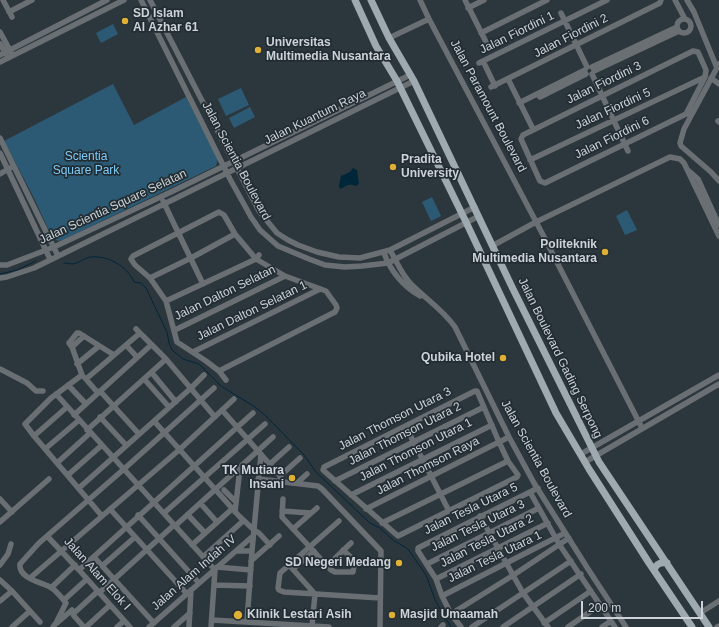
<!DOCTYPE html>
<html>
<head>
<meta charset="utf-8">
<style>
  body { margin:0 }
  #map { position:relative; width:719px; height:627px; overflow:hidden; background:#2c373d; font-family:Helvetica,sans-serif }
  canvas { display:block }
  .scale { position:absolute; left:581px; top:601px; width:122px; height:18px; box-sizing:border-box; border:2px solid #cdd3d7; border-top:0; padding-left:5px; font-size:12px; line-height:14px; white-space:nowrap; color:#cdd3d7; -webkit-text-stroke:3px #222d33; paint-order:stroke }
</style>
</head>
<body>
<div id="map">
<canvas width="719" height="627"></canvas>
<div class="scale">200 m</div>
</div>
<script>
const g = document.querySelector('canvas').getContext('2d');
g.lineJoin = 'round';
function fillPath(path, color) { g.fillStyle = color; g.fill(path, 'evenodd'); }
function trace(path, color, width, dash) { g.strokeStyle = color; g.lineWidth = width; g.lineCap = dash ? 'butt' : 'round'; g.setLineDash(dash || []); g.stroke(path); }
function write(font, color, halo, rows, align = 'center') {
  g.font = font + ' Helvetica,sans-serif'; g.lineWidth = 3.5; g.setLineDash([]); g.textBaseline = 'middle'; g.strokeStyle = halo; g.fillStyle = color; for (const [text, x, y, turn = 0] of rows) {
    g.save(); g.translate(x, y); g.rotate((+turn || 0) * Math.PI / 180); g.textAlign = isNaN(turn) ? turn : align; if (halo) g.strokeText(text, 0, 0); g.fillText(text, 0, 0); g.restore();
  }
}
fillPath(new Path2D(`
  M113 24 118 34 101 43 96 33Z
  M113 84 134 125 186 97 218 159 216 166 63 240 58 241 52 237 34 198 4 141Z
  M241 88 249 105 226 116 218 99Z
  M250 107 255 117 234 128 229 118Z
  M432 197 441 216 431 221 422 202Z
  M627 210 637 230 625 235 616 216Z`), '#2c5a74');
fillPath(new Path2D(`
  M353 168 357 170 359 184 356 186C348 183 347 186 340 189L339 186 341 176 350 172Z`), '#00263a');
trace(new Path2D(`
  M64 263C66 263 70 264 73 264 79 263 84 258 90 257 108 255 127 266 134 282L141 283 146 288 167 332 169 343 172 350 183 359 199 364 221 386 255 407 267 417 304 455 316 472 370 523 380 528 393 540 408 549 426 575 436 602 451 627
  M0 274 17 270 36 261`), '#00263a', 1);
trace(new Path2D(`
  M3 0 12 17
  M141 0 230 179 251 217 260 230 278 246 309 259 325 265 345 267 362 266 388 263 479 216
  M150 0 259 211 277 233 288 240 298 245 317 252 339 257 360 258 390 250 475 207
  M420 0 429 19 543 235 642 428
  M465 0 487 44
  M675 0 685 19
  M687 0 694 12 717 68
  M468 8 484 0
  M9 12 32 0
  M561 13 587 67
  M677 26a7 7 0 1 1 14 0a7 7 0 1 1-14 0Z
  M0 32 11 52
  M481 33 547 0
  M389 38 429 19
  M0 44 6 54
  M693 51 698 52 706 70 705 77 686 114 545 183 540 181 521 139 523 135Z
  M0 55 107 0
  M483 61 495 86
  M0 62 124 0
  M479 63 607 0
  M719 64 684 129 680 143 681 146 711 172 719 181
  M592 67 677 27
  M594 71 679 31
  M592 74 628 151
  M711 78 719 84
  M508 79 533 129
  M491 87 660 3 661 0
  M540 97 586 74
  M519 103 585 70
  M718 121 719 122
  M0 138 58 256
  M0 153 50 259
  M530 160 705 77
  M689 171 698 179 719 225
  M0 174 10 168
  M163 201 203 284
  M492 246 536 222 670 157 680 159 684 163 719 236
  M390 250C397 262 402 276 412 285 426 299 443 310 455 327L509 437 534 483 588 569 626 627
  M384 253C391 272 403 286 420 296
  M0 265H7L54 247 171 192 410 75
  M0 278 7 277 34 268 414 81
  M150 278 191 258 235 234
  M166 301 256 259 259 255
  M136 329 166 359 215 417
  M175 330 285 276
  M126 345 137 357
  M72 347 84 336
  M193 352 320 289
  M77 364 99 346
  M0 369 27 383 36 391H43
  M219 371 335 312 337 308 336 305 326 291 285 276 256 259 235 234 224 215 219 212 133 256 131 259 135 265 150 278 166 301 177 342 206 361 219 371 226 380
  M152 373 176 402
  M85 378 98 393
  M86 379 140 333
  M145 380 169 407
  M68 385 86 404
  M100 391 139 434
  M475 391H477L499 442 508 461 518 475 517 477 398 536 323 470 324 467Z
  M56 394 215 570 211 627
  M222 410 280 476 281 481
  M74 415 151 345
  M100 417 126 445
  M154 421 239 516 254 530 259 533 270 545
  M406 427 449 511
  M87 430 166 359
  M34 436 67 407
  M45 449 78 421
  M581 454 719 375
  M585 462 719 384
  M57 463 90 433
  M270 464 289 447
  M68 475 102 445
  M280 476 300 458
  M258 479 318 486 322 489 381 551 380 627
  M335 481 484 407
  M297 483 307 474
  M79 488 191 388 204 375
  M224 490 236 502
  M530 492 559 544 615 627
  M351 495 492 425
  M0 499 12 512
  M283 499 282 517 331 570 335 572H353L355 561 343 550
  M201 504 217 522
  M110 509 187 594
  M366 509 509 437
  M282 511 310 513
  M235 512 240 468
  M164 513 265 424
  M138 515 199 583
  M188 515 205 533
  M102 516 34 436 25 424 51 398 82 375 72 347 69 343 77 333H79L114 355
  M480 516 523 593 548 627
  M339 521 280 573 278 588 279 590 284 592 380 598
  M0 522 49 479
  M382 523 508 461
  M175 526 273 437
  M293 529 317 508
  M47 536 79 570 130 627
  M192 545 232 509
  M236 551H252
  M94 557 154 623
  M203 557 243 521
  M251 561 279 536
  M427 564 539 508
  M0 565 8 554 11 544
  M289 565 315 594 312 626
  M102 566 135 537
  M327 566 351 543
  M217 567 251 570
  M293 569 314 551
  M79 570 253 413
  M30 578 179 450 234 399
  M436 579 548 523
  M0 580 12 591 40 622
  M214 585 250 586
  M52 587 75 565
  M99 593 174 525
  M442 596 565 533
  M64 600 87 579
  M0 601 12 591
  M700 613 719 601
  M451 614 512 576 569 538
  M212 620 329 627
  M247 621 252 551 261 454
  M57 623 72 610
  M544 623 591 591
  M12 627 30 611
  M53 627 56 623 66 603C62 598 56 590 50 587 41 582 18 578 20 564L39 543 124 469 214 388
  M84 627 74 616 73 614 98 591
  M86 627 110 605
  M117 627 124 621
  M149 627 253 536
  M174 627 190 613
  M189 627 191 590
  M441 627 443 625
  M461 627 451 614 442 596 436 579 418 551V548L538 488
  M472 627 571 561
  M503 627 581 574
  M568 627 600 605
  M602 627 611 621
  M717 627 719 626`), '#6a6f73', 5.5);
trace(new Path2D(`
  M355 0 376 46 397 81 466 222 556 413 589 469 649 563 692 627
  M371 0 389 38 414 81 512 287 599 462 709 627
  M654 570C656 564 660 562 667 563`), '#9ea9b0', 7);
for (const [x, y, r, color] of [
  [125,21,4,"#e0b034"],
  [258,50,4,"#e0b034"],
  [393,167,4,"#e0b034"],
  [605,252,4,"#e0b034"],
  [503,358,4,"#e0b034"],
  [292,478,4,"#e0b034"],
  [399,563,4,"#e0b034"],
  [238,615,5,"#e0b034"],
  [392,615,4,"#e0b034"]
]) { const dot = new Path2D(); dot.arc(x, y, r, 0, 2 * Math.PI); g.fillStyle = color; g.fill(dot); trace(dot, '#222d33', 1.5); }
write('bold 12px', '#cdd3d7', '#222d33', [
  ["SD Islam",133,14],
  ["Al Azhar 61",133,28],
  ["Universitas",266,43],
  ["Multimedia Nusantara",266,57],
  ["Pradita",401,160],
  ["University",401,174],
  ["Politeknik",597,245,"right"],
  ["Multimedia Nusantara",597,259,"right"],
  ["Qubika Hotel",495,358,"right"],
  ["TK Mutiara",284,471,"right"],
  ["Insani",284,485,"right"],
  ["SD Negeri Medang",391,563,"right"],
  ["Klinik Lestari Asih",247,615],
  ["Masjid Umaamah",400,615]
], 'left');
write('12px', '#cdd3d7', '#222d33', [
  ["Jalan Fiordini 1",517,33,-26],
  ["Jalan Fiordini 2",571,36,-27],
  ["Jalan Fiordini 3",604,83,-26],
  ["Jalan Paramount Boulevard",488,106,62],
  ["Jalan Fiordini 5",613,109,-25],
  ["Jalan Kuantum Raya",315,117,-26],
  ["Jalan Fiordini 6",612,138,-26],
  ["Jalan Scientia Boulevard",236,161,62],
  ["Jalan Scientia Square Selatan",113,207,-25],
  ["Jalan Dalton Selatan",225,293,-26],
  ["Jalan Dalton Selatan 1",252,311,-26],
  ["Jalan Boulevard Gading Serpong",560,358,64],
  ["Jalan Thomson Utara 3",395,419,-27],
  ["Jalan Thomson Utara 2",405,434,-27],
  ["Jalan Thomson Utara 1",416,450,-27],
  ["Jalan Scientia Boulevard",536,459,61],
  ["Jalan Thomson Raya",428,466,-27],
  ["Jalan Tesla Utara 5",471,509,-26],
  ["Jalan Tesla Utara 3",478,526,-26],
  ["Jalan Tesla Utara 2",487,541,-27],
  ["Jalan Tesla Utara 1",495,557,-26],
  ["Jalan Alam Indah IV",194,573,-41],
  ["Jalan Alam Elok I",97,574,48]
]);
write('12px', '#7fcbf8', '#222d33', [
  ["Scientia",86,157],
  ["Square Park",86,171]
]);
</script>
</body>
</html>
